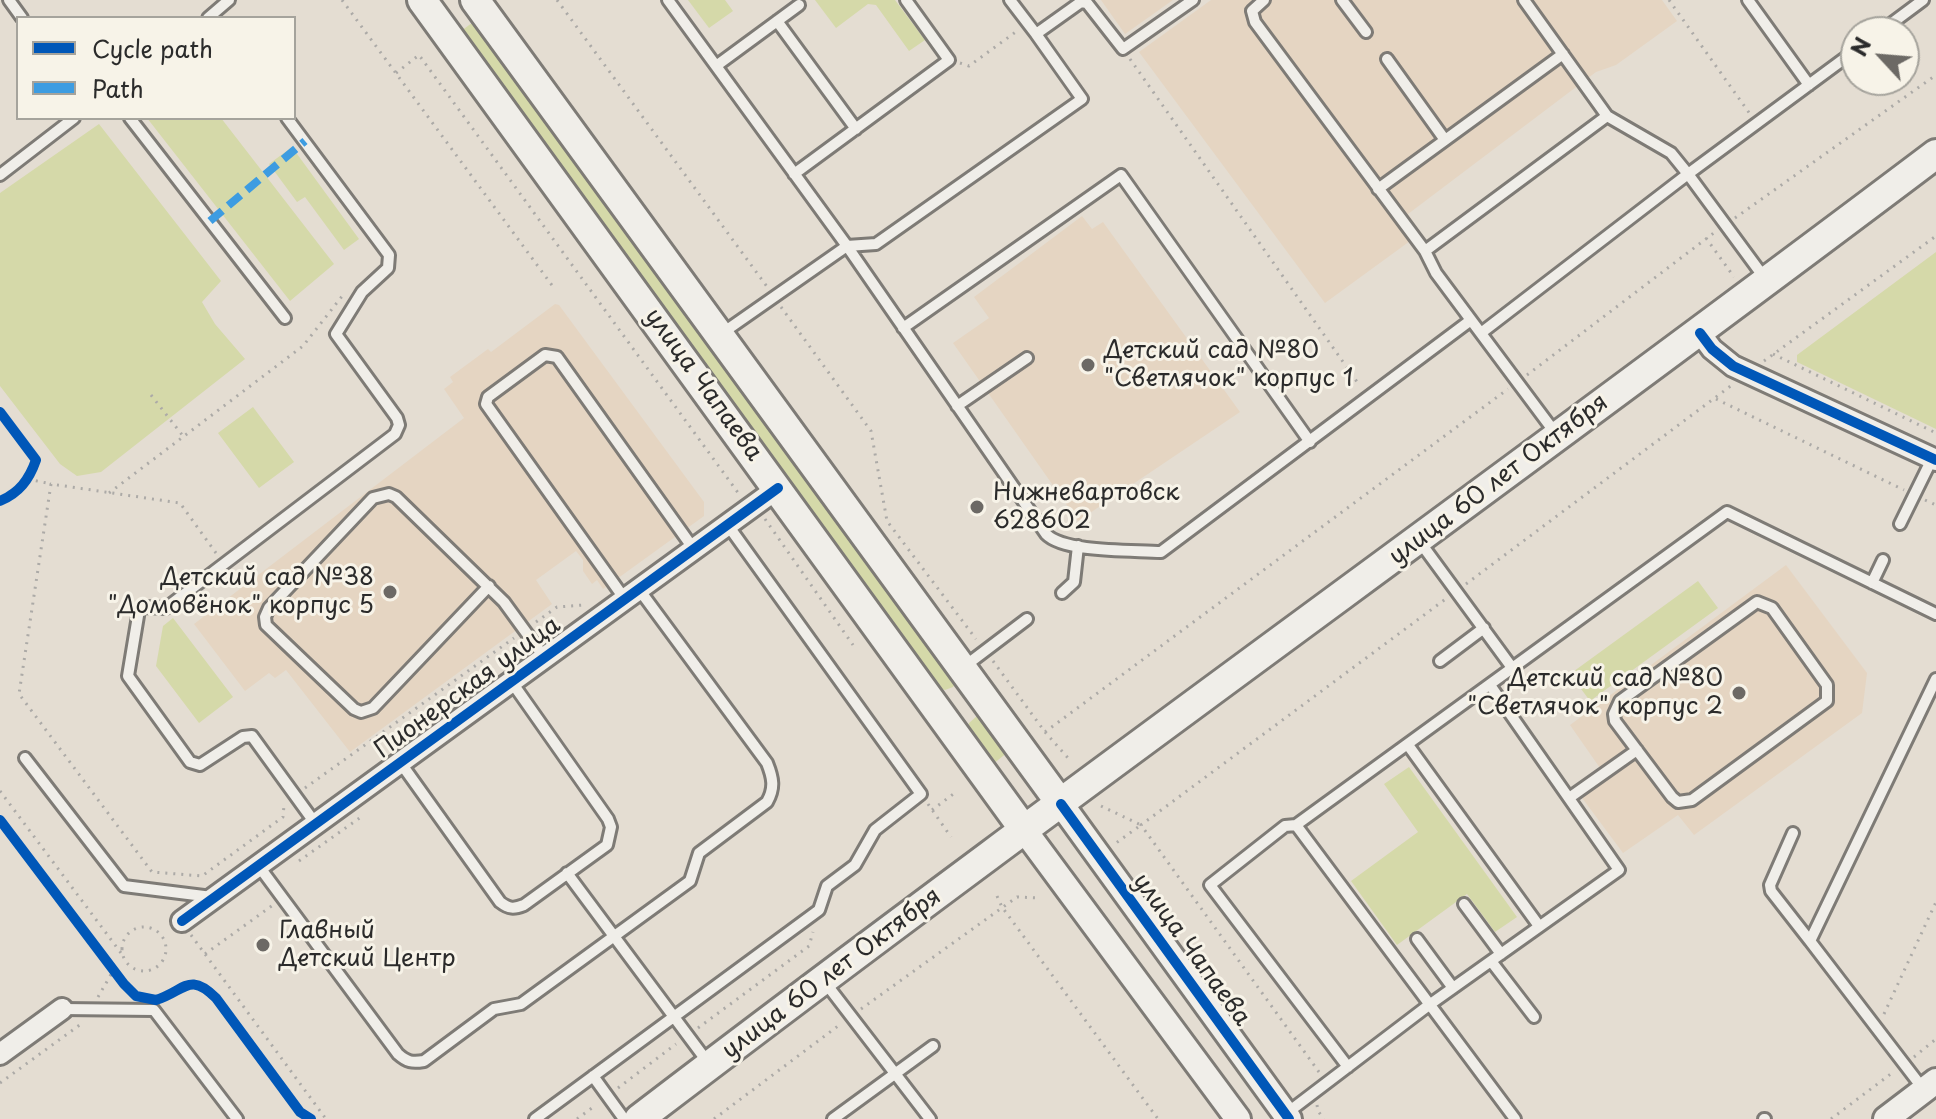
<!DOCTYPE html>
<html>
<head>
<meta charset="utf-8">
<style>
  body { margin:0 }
  #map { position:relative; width:1936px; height:1119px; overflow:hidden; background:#e4ddd2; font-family:"Playpen Sans",sans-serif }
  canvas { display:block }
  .legend { position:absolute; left:16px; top:16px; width:280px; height:104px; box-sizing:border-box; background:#f7f3e8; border:2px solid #a5a39c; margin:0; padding:10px 14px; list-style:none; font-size:24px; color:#2b2b2b }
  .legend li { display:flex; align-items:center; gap:16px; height:40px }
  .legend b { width:40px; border:2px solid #a5a39c }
  .north { position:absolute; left:1840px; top:16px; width:80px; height:80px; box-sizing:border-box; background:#f7f3e8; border:2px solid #a5a39c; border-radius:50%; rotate:296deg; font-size:22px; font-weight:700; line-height:32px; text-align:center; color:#2b2b2b }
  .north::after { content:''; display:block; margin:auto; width:28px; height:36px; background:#6c6965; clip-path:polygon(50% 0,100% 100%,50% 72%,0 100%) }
</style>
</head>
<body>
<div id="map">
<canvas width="1936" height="1119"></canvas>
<ul class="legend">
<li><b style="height:10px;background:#0057b8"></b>Cycle path</li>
<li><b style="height:10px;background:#3d9ce1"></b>Path</li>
</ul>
<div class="north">N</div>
</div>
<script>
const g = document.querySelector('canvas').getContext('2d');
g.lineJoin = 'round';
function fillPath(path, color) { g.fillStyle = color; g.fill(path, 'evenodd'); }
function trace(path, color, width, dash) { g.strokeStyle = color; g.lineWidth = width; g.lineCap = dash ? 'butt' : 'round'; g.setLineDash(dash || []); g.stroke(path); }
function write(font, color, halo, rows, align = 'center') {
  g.font = font + ' "Playpen Sans",sans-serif'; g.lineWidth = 6; g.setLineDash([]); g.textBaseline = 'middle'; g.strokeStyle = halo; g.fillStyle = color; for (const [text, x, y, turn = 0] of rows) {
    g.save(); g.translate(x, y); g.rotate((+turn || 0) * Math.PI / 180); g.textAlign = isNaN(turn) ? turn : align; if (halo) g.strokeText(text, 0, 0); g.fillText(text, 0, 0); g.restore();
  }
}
fillPath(new Path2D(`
  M1101 0H1173L1125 34Z
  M1211 0H1662L1677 21 1616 65 1596 72 1408 214 1421 233 1325 303 1139 52Z
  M1082 216 1092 229 1103 222 1240 412 1078 521 953 343 989 318 974 297Z
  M555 304 559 305 704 502V516L603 589 597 580 592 584 583 571V560L576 551 536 580 552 604 350 752 286 670 275 678 269 673 245 691 194 624 464 418 444 389 453 382 450 377 488 349 491 352Z
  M1786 565 1867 673 1862 713 1694 835 1678 815 1623 853 1574 787 1600 768 1570 725Z`), '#e5d5c2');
fillPath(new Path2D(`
  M688 0H725L733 11 709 28Z
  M815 0H895L925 40 909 51 876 5 868 4 836 28Z
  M476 20 956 682 953 687 945 690 939 688 461 31Z
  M147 118H221L334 264 290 301Z
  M99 124 221 281 202 302 215 324 245 359 101 472 77 476 60 464 0 386V193Z
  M292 147 359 239 344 250 305 197 297 202 269 164Z
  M1936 252V429L1797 362V355Z
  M253 407 294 462 259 488 218 433Z
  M1698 581 1718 608 1590 701 1570 674Z
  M173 618 233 697 199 723 156 666 163 626Z
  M977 716 982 717 1008 752 993 764 968 727 969 723Z
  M1409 767 1517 917 1495 932 1467 894 1397 945 1351 881 1418 832 1384 784Z`), '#d5d9a9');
const service = new Path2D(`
  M9 0 22 18
  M668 0 847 246 876 244 1082 99 1036 34
  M1010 0 1036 34 1081 2 1087 3 1123 49 1193 0
  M1264 0 1252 11 1255 22 1425 251
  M1342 0 1366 32
  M1524 0 1607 116
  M1748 0 1809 85
  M208 18 229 0
  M777 21 856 129
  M1880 32 1923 0
  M1387 59 1445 140
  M716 66 799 5
  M130 118 285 318
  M287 118 389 255 388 268 362 292 336 334 397 418 399 425 395 434 166 608 146 607 139 610 128 676 190 762 200 765 243 737 252 736 315 823
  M794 174 949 60 906 0
  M0 175 74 118
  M1378 189 1563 54
  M1766 280 1688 174 1856 50
  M1471 320 1436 273 1425 251 1607 116 1671 153 1688 174 1481 333
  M903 328 1121 175 1310 442
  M721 334 847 246 1046 534C1064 553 1134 550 1161 552L1471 320 1556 434
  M957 406 1027 358
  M1900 524 1932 459
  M1420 542 1513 669
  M1872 583 1883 560
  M489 586 373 708 361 712 354 709 266 625 265 617 269 608 373 498 389 494 396 497 504 602 544 657
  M1062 593 1074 582 1078 546
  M624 598 486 404 488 397 545 355 557 357 693 548
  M1757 602 1772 608 1827 685V701L1692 800 1678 802 1672 797 1615 721 1614 714 1620 701Z
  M1440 661 1484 628
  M965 666 1027 619
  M1408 745 1539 926
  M25 758 124 886 212 897
  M400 762 500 902C509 909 514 909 524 905L607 845 611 827 608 819 511 681
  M1569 798 1637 750
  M1296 825 1285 826 1210 885 1348 1067
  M1793 833 1770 885 1771 891 1810 941
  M258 865 398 1054C407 1062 412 1063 424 1061L494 1009 521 1004 690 881 699 853 767 802C775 788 773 778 767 763L638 588
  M567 873 709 1064
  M1464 904 1501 954
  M1417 939 1453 988
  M1491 961 1534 1017
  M824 981 930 1119
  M62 1009 154 1010 237 1119
  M593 1076 624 1119
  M1924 1090 1810 941 1936 679
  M1287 1113 1429 1005 1619 870 1490 685
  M535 1119 819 910 827 886 855 865 875 830 921 794 727 524
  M833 1119 933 1046
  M1515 1119 1296 825 1727 512 1936 614
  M1764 1119H1765`);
const minor = new Path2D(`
  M1700 333 1712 349 1733 366 1936 460
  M182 921 778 488
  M0 1054 62 1009`);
const tertiary = new Path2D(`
  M1061 804 1289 1119
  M1025 831 1238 1119
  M1886 1119 1936 1081`);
const secondary = new Path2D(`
  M422 0 1025 831
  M475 0 1061 804
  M639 1119C1067 792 1506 479 1936 154`);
trace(service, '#7e7b76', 16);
trace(minor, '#7e7b76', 26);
trace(tertiary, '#7e7b76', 30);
trace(secondary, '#7e7b76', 34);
trace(new Path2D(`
  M342 0 554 288
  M557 0 768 288
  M1669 0 1750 114
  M1130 59 1360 386
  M960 63 969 66 1017 31
  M396 73 419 55 739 494
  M1735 218 1936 75
  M1706 238 1734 277
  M781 307 871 431 887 521 976 639
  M1773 354 1936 433
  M1764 361 1936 236
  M1527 375 1715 232
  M151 395 183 436
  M1716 399 1904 490
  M28 479 51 484
  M109 493 303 346 343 295
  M1925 500 1936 505
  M765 519 853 645
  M216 553 180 503 51 484 19 694 152 872 202 876 283 817 284 805
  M1466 584 1732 385
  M536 622 557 607 584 605
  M993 661 1045 732 1069 759
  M1045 732 1508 389
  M305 788 514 638
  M0 791 124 957
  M928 804 951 837
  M1101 806 1141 825 1116 843
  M932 810 956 792
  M299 861 361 817
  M997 896 1002 907 1158 1119
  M122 949a22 22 0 1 1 44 0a22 22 0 1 1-44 0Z
  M191 935 326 1119
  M205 954 273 905
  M98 997 113 971
  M861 1009 1017 897 1040 898
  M1884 1014 1936 902
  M698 1028 809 946 813 932
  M1914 1057 1936 1039
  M1319 1072 1141 825 1447 598
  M0 1083 81 1024
  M618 1088 676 1044
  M1317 1105 1318 1111 1324 1119
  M577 1119 596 1105
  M714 1119 842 1023
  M1831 1119 1892 1073`), '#acaaa7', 3, [2, 6]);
trace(service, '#f0eee9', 10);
trace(minor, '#f0eee9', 20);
trace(tertiary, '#f0eee9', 24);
trace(secondary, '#f0eee9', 28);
trace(new Path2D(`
  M210 221 305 141`), '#3d9ce1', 8, [16, 8]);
trace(new Path2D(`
  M1700 333 1712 349 1733 366 1936 460
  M0 412 36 460C29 480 19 493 0 501
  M1061 804 1289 1119
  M0 820 124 984 136 996 156 1000C185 991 189 971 216 998L300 1112 311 1119
  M182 921 778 488`), '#0057b8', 10);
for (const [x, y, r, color] of [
  [1088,365,8,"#6c6965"],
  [977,507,8,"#6c6965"],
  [390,592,8,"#6c6965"],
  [1739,693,8,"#6c6965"],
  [263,945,8,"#6c6965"]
]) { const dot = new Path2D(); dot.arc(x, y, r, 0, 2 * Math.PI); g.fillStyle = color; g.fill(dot); trace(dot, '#f7f3e8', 3); }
write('24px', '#2b2b2b', '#f7f3e8', [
  ["Детский сад №80",1104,351],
  ["\"Светлячок\" корпус 1",1104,379],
  ["Нижневартовск",993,493],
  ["628602",993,521],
  ["Детский сад №38",374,578,"right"],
  ["\"Домовёнок\" корпус 5",374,606,"right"],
  ["Детский сад №80",1723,679,"right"],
  ["\"Светлячок\" корпус 2",1723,707,"right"],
  ["Главный",279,931],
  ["Детский Центр",279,959]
], 'left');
write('24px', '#2b2b2b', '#f7f3e8', [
  ["улица Чапаева",703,385,54],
  ["улица 60 лет Октября",1499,480,-37],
  ["Пионерская улица",468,688,-36],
  ["улица Чапаева",1191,950,54],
  ["улица 60 лет Октября",832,974,-37]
]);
</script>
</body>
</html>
